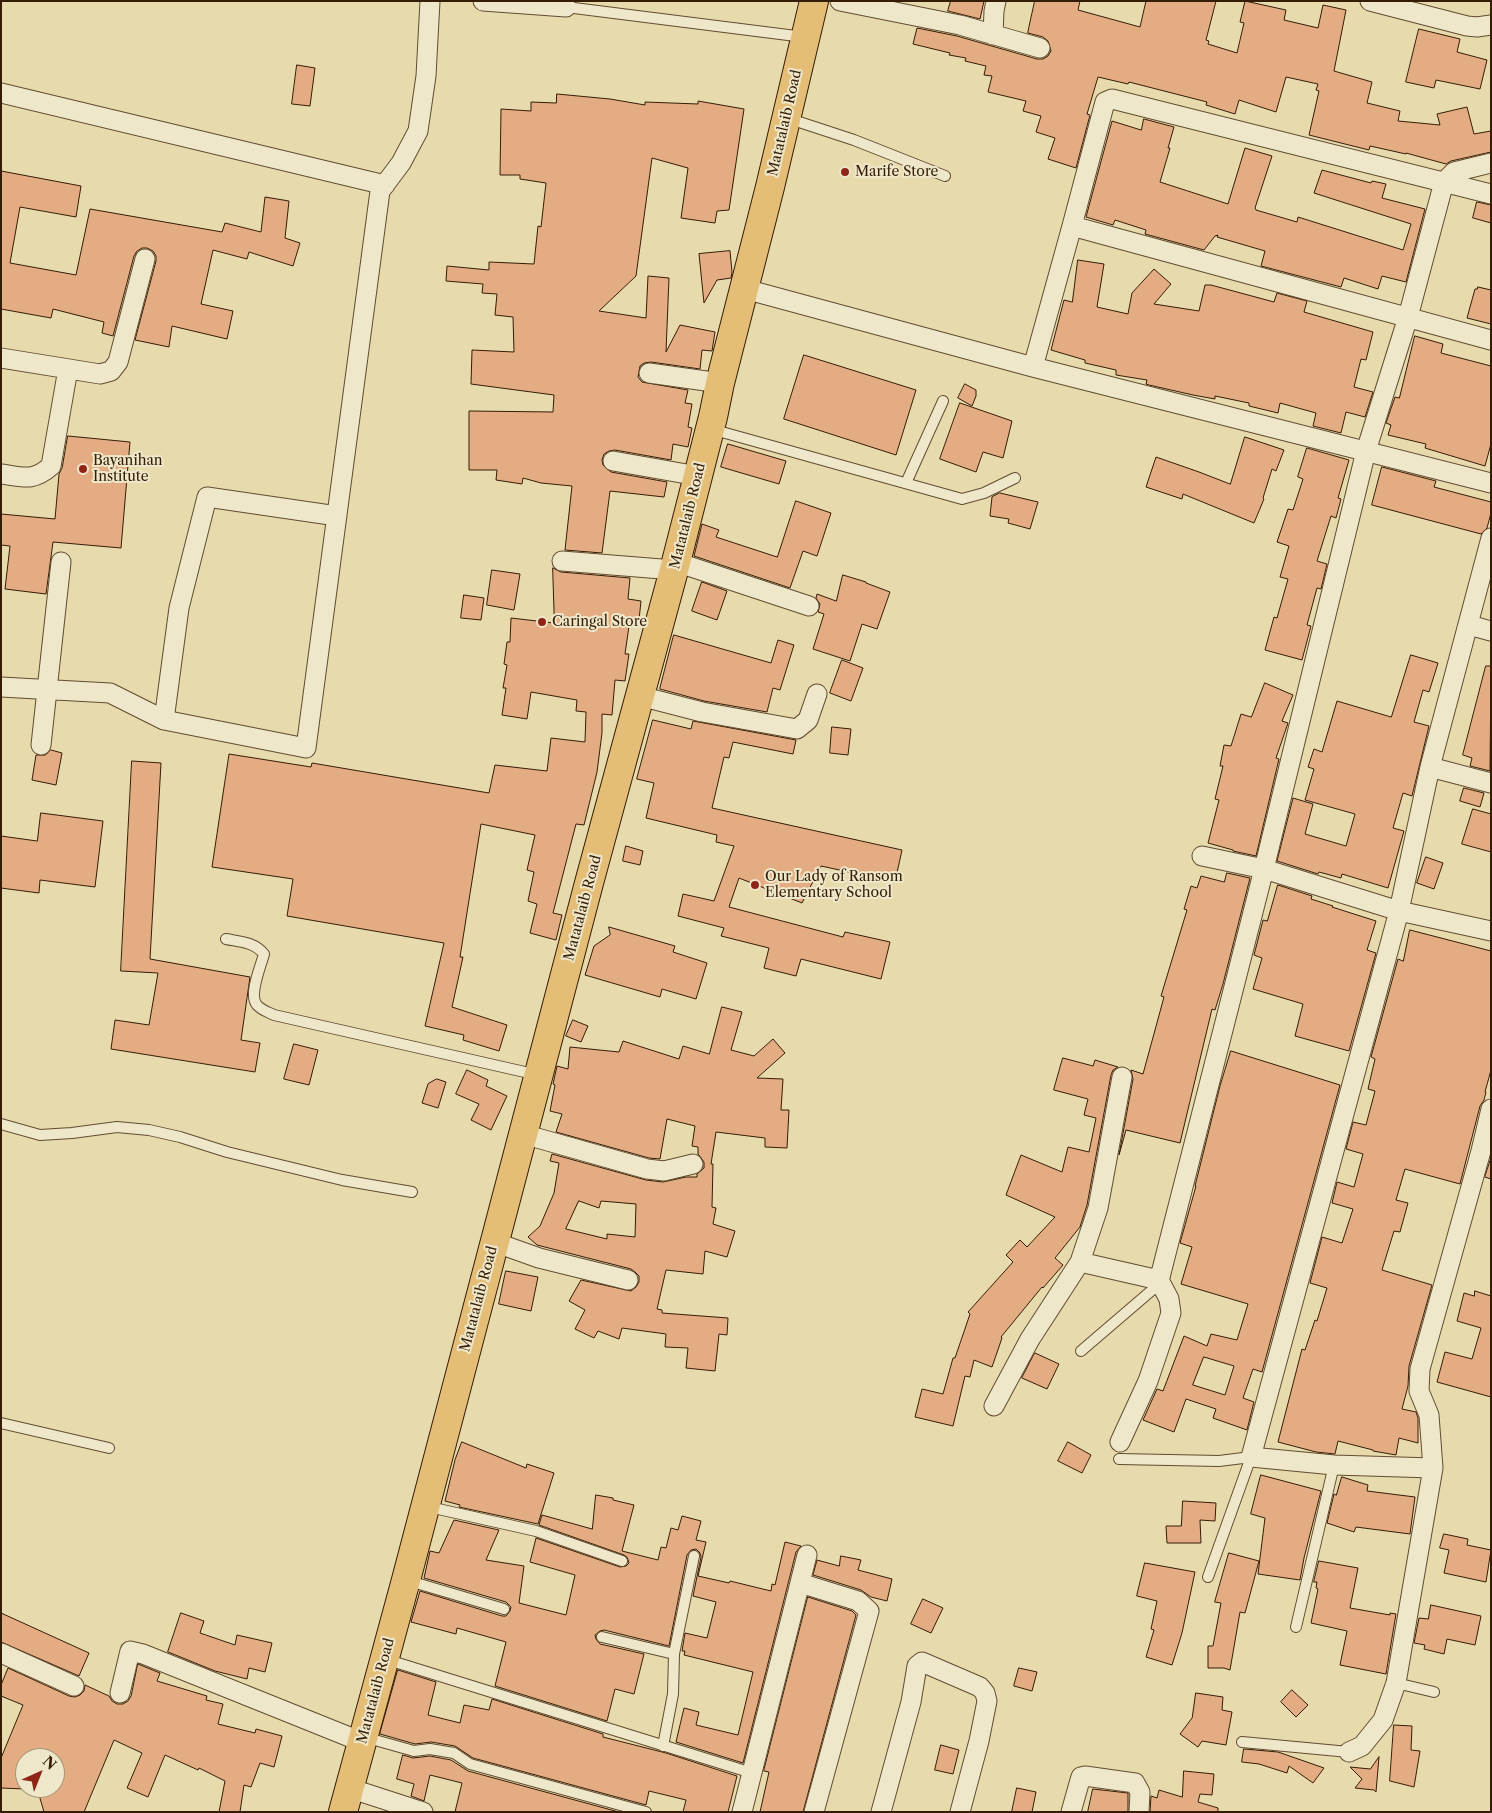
<!DOCTYPE html>
<html>
<head>
<meta charset="utf-8">
<style>
  body { margin:0 }
  #map { position:relative; width:1492px; height:1813px; overflow:hidden; background:#e7daad; font-family:"Libre Caslon Text",serif }
  canvas { display:block }
  .frame { position:absolute; inset:0; border:2px solid #351c05; pointer-events:none }
  .north { position:absolute; left:15px; top:1748px; width:50px; height:50px; box-sizing:border-box; background:#efe7ca; border:1px solid #a5967b; border-radius:50%; rotate:44deg; font-size:14px; font-weight:700; line-height:20px; text-align:center; color:#351c05 }
  .north::after { content:''; display:block; margin:auto; width:18px; height:22px; background:#8f2418; clip-path:polygon(50% 0,100% 100%,50% 72%,0 100%) }
</style>
</head>
<body>
<div id="map">
<canvas width="1492" height="1813"></canvas>
<div class="frame"></div>
<div class="north">N</div>
</div>
<script>
const g = document.querySelector('canvas').getContext('2d');
g.lineJoin = 'round';
function fillPath(path, color) { g.fillStyle = color; g.fill(path, 'evenodd'); }
function trace(path, color, width, dash) { g.strokeStyle = color; g.lineWidth = width; g.lineCap = dash ? 'butt' : 'round'; g.setLineDash(dash || []); g.stroke(path); }
function write(font, color, halo, rows, align = 'center') {
  g.font = font + ' "Libre Caslon Text",serif'; g.lineWidth = 4; g.setLineDash([]); g.textBaseline = 'middle'; g.strokeStyle = halo; g.fillStyle = color; for (const [text, x, y, turn = 0] of rows) {
    g.save(); g.translate(x, y); g.rotate((+turn || 0) * Math.PI / 180); g.textAlign = isNaN(turn) ? turn : align; if (halo) g.strokeText(text, 0, 0); g.fillText(text, 0, 0); g.restore();
  }
}
const building = new Path2D(`
  M951 1H984L980 19 948 11Z
  M1035 1H1080L1078 10 1140 27 1146 1H1216L1206 40 1209 41 1208 44 1237 53 1244 23 1240 22 1245 1 1286 10 1284 20 1318 28 1323 5 1346 10 1334 71 1372 82 1367 103 1400 111 1398 121 1440 125 1437 114 1467 107 1474 134 1491 131V152L1451 161 1446 164 1406 153V154L1370 146 1369 150 1309 135 1319 91 1316 90 1318 84 1286 77 1276 112 1239 100 1235 114 1206 105 1207 102 1129 82 1128 84 1098 77 1087 114 1090 115 1076 168 1048 159 1055 138 1036 132 1041 116 1023 111 1026 101 988 92 992 76 984 75 986 66 965 61 966 58 949 55 950 53 913 44 917 28 957 36 1037 59H1043L1048 56 1051 51 1048 41 1043 37 1028 33Z
  M1419 29 1460 39 1457 52 1487 60 1480 89 1436 80 1434 88 1406 82Z
  M297 65 315 68 310 106 292 104Z
  M557 94 610 99 645 105V102L698 104V101L744 109 729 210 717 211 715 223 681 218 688 168 652 158 636 276 599 311 646 318 648 276 669 278 666 352 680 325 715 332 712 351 702 350 700 369 651 362 644 363 640 366 638 377 642 382 688 390 685 403 692 404 688 427 692 428 688 447 673 444 671 460 615 450 609 451 604 454 602 460 603 465 611 472 667 482 664 497 610 491 602 553 565 550 572 486 541 483 523 478 522 484 496 480 497 470H469V411L553 412 554 395 471 384 472 350 514 352 513 317 495 315 497 294 482 293 483 284 446 281 447 266 489 270V262L534 264 538 226 541 227 546 183 520 179V175H500L501 109 531 111V102L556 103Z
  M1144 119 1174 127 1168 148H1170L1160 182 1228 204 1245 148 1272 156 1255 208 1256 210 1297 222 1298 217 1403 250 1411 224 1314 193 1322 170 1371 183 1372 181 1386 184 1382 198 1425 209 1406 282 1382 276 1378 289 1344 278 1341 287 1261 266 1265 251 1217 237 1218 235 1215 236 1204 250 1145 234 1146 230 1115 220 1113 225 1086 217 1112 121 1141 130Z
  M1 171 81 186 76 217 20 207 10 263 76 275 90 209 222 232 225 223 261 232 265 197 289 201 285 238 300 243 293 266 249 252 247 259 213 250 201 304 233 311 227 339 172 326 169 347 135 340 156 261V256L153 251 147 248H142L137 251 134 256 113 336 102 333 104 322 53 309 51 318 1 309Z
  M1477 202 1491 205V223L1473 218Z
  M730 251 732 272 731 278 717 280 704 303 699 254Z
  M1078 260 1104 264 1097 307 1128 314 1132 293 1154 269 1171 284 1154 304 1199 311 1205 285H1211L1274 302 1277 293 1307 301 1304 312 1373 332 1366 360 1361 359 1354 387 1373 392 1365 417 1346 412 1341 433 1313 426 1316 413 1280 403 1278 413 1249 406V403L1215 396V399L1193 395 1149 385 1146 384 1147 380 1116 375V370L1085 363V360L1051 350 1064 300 1072 302Z
  M1478 287 1491 290V324L1467 318 1475 289H1477Z
  M1415 336 1443 344 1441 353 1491 366V444L1485 466 1425 448 1426 444 1388 435 1391 425 1386 423 1395 397 1399 398Z
  M804 355 916 390 896 455 784 419Z
  M965 384 976 390V396L972 406 958 398Z
  M960 403 1012 421 1003 458 983 452 976 472 940 459Z
  M68 436 130 442 121 548 53 542 46 594 5 589 10 546 1 545V514L55 519 59 474 62 468Z
  M1245 437 1284 450 1276 471 1272 469 1263 498 1264 499 1254 523 1183 494 1182 499 1146 487 1156 457 1199 472 1230 484Z
  M728 444 786 461 779 484 721 467Z
  M1307 448 1349 460 1338 498 1341 499 1336 518 1331 516 1317 561 1327 564 1321 589 1317 588 1307 625 1311 626 1302 660 1265 650 1274 617 1277 618 1288 579 1280 577 1289 546 1277 542 1288 509 1293 510 1303 479 1298 477Z
  M1382 467 1436 481 1434 487 1491 502V513L1487 528 1481 534 1372 505Z
  M1000 493 1038 502 1030 529 1008 523 1009 519 990 516 992 497Z
  M796 501 831 513 817 556 803 551 790 588 694 556 702 524 719 530 716 537 777 557Z
  M553 568 561 572 630 578 628 599 641 601 639 620 630 619 625 654H629L625 681 615 680 612 715 602 714V733L597 772 584 825 576 824 553 913 562 915 556 940 530 933 537 904 528 901 534 872 527 870 535 835 481 824 460 957H463L452 1007 507 1025 499 1051 463 1040 464 1035 425 1026 444 943 287 916 293 879 212 867 229 754 311 767 312 763 489 793 495 765 547 771 551 738 585 742 586 712 576 711 577 700 531 692 527 719 502 715 506 688H503L507 665 504 664 507 642H510L511 618 554 623Z
  M492 570 520 574 514 610 487 605Z
  M843 575 866 582V583L890 592 877 629 862 624 850 661 813 649 824 614 818 612 820 604 816 598 817 594 836 601Z
  M702 582 727 591 717 620 692 611Z
  M464 595 484 598 481 620 461 618Z
  M674 635 771 663 778 640 794 645 780 690 773 688 767 712 704 701 660 689Z
  M1411 655 1438 663 1429 692 1423 690 1414 722 1429 726 1412 796 1403 793 1393 828 1404 831 1388 888 1342 874 1341 878 1319 872 1318 874 1277 861 1293 798 1313 804 1305 834 1346 846 1355 814 1305 800 1314 769 1308 767 1314 749 1322 752 1337 701 1391 717Z
  M842 660 863 668 851 701 830 693Z
  M1486 666H1491L1490 771 1470 766 1472 758 1463 755Z
  M1265 683 1293 695 1282 721 1288 723 1276 758 1279 759 1256 856 1233 851V850L1208 843 1219 800 1215 799 1223 766H1220L1224 745 1231 746 1241 714 1251 717Z
  M653 720 691 729 693 721 796 740 793 754 733 742 729 758 724 757 712 808 902 850 895 882 821 866 802 903 739 878 729 907 843 937 845 932 890 942 881 979 801 959 796 976 764 968 769 948 721 936 724 928 678 916 683 894 714 901 734 846 716 842 717 835 646 818 654 783 637 779Z
  M832 727 851 729 848 755 830 753Z
  M51 750 62 753 56 785 32 780 36 755H45Z
  M132 761 161 763 150 959 250 977 241 1040 260 1043 255 1072 111 1049 115 1020 149 1025 158 973 121 971Z
  M1464 788 1484 793 1480 807 1460 801Z
  M1473 809 1491 814V852L1462 844Z
  M41 813 103 821 95 887 40 880 39 893 1 888V836L37 841Z
  M626 846 643 851 640 865 623 861Z
  M1426 857 1443 863 1434 889 1417 883Z
  M1227 873 1250 878 1223 984 1215 1010 1212 1009 1180 1143 1126 1130 1119 1155 1133 1079 1131 1070 1143 1074 1164 997 1161 996 1187 910 1184 909 1191 886 1197 888 1201 876 1224 882Z
  M1278 885 1312 896 1311 899 1333 906 1332 907 1376 921 1367 950 1376 953 1349 1051 1295 1036 1303 1004 1253 989 1262 958 1254 955 1263 920 1267 921Z
  M609 927 675 946 673 952 707 963 696 999 662 989 660 997 585 975 594 946 610 935Z
  M1410 930 1491 951V1070L1485 1092H1486L1484 1100 1480 1106 1460 1184 1405 1169 1396 1200 1408 1203 1400 1232 1394 1231 1382 1270 1432 1285 1409 1366 1408 1386 1402 1409 1416 1412 1418 1418V1443L1399 1438 1396 1455 1373 1451V1450L1338 1441 1335 1454 1316 1452 1278 1442 1302 1349 1305 1350 1315 1320 1317 1321 1327 1288 1310 1283 1322 1237 1342 1243 1353 1209 1332 1203 1337 1182 1354 1187 1363 1154 1346 1149 1353 1122 1366 1125 1375 1091 1368 1089 1375 1059 1371 1057 1398 959 1403 961Z
  M722 1007 742 1012 731 1050 754 1056 773 1039 785 1053 757 1078 783 1079 781 1110H789L787 1148 765 1147V1138L716 1132 711 1164H713L712 1207 716 1208 713 1224 735 1231 727 1257 705 1251 703 1274 666 1270 657 1309 662 1310V1313L728 1318 727 1335 719 1334 715 1371 686 1368 688 1348 665 1347 666 1334 622 1328 619 1339 598 1331 594 1338 575 1329 585 1310 569 1301 581 1280 631 1291 636 1287 639 1282V1276L635 1272 631 1269 537 1245 528 1237 540 1226 554 1193 559 1163 550 1161 552 1154 646 1180 663 1182 686 1177H697V1174L704 1168V1162L698 1154V1147L692 1146 695 1126 667 1119 660 1159 649 1158 556 1132 562 1114 550 1111 555 1085 553 1084 557 1066 568 1069 570 1047 619 1052 623 1041 679 1059 683 1046 709 1054ZM579 1201 599 1208 601 1201 636 1204 635 1237 607 1234V1239L566 1229Z
  M573 1020 588 1026 581 1042 566 1036Z
  M294 1044 318 1050 309 1085 284 1079Z
  M1231 1051 1340 1085 1262 1372 1253 1369 1243 1398 1254 1402 1247 1430 1213 1418 1216 1409 1186 1399 1174 1432 1143 1420 1157 1389 1163 1391 1184 1336 1207 1346 1211 1334 1237 1340 1248 1304 1181 1284 1192 1247 1180 1243 1196 1186H1195L1220 1086ZM1204 1357 1234 1366 1225 1395 1193 1385Z
  M1063 1058 1093 1066 1095 1060 1118 1067 1113 1070 1111 1075 1087 1205 1080 1227 1055 1258 1063 1265 1043 1288 1042 1287 1001 1337 1002 1338 992 1367 974 1360 970 1377 965 1376 953 1426 915 1417 922 1389 943 1394 953 1358H955L970 1314 968 1312 1013 1262 1006 1255 1020 1240 1027 1247 1055 1217 1006 1195 1021 1155 1062 1172 1068 1147 1089 1152 1096 1118 1084 1115 1088 1099 1054 1090Z
  M467 1070 488 1080 486 1086 507 1096 491 1130 471 1120 479 1104 456 1094Z
  M437 1079 446 1082 438 1108 422 1103 428 1084Z
  M1491 1158V1179L1485 1177Z
  M506 1271 538 1277 531 1311 499 1304Z
  M1475 1291 1491 1296V1397L1437 1382 1445 1352 1472 1359 1481 1328 1457 1321 1464 1293 1474 1296Z
  M1035 1353 1059 1364 1047 1389 1022 1378Z
  M462 1442 526 1468 527 1464 554 1473 538 1524 459 1507 460 1505 445 1501 455 1460Z
  M1068 1442 1091 1455 1082 1473 1058 1461Z
  M1261 1475 1321 1491 1304 1558 1300 1580 1258 1574 1265 1518 1251 1514Z
  M1342 1477 1368 1485 1367 1491 1415 1497 1410 1534 1356 1527 1354 1532 1327 1523 1334 1494 1336 1495Z
  M596 1495 613 1498V1500L634 1505 622 1551 658 1560 661 1547 666 1548 671 1528 678 1530 682 1516 701 1521 696 1540 706 1542 698 1576 729 1583 730 1581 771 1591 772 1584 775 1585 785 1542 801 1546 796 1552 743 1763 676 1742 684 1708 699 1712 696 1725 738 1735 753 1672 684 1655 685 1651H682L685 1633 707 1638 716 1602 693 1596 701 1557 700 1553 696 1549 691 1550 687 1555 669 1646 604 1630 600 1631 595 1635 596 1639 600 1644 644 1654 634 1694 615 1689 607 1721 495 1686 506 1642 457 1628 456 1634 411 1622 420 1591 502 1616H506L510 1611 511 1607 506 1602 424 1578 430 1551 439 1553 454 1520 499 1530 486 1560 524 1566 519 1603 566 1615 575 1575 530 1562 536 1538 620 1567 626 1566 629 1563 627 1557 624 1555 539 1525 542 1515 592 1529Z
  M1183 1501 1216 1503 1215 1521 1200 1520 1201 1543H1167L1166 1526H1181Z
  M1444 1534 1468 1539 1467 1545 1491 1550 1486 1582 1444 1573 1449 1550 1440 1548Z
  M1229 1553 1259 1561 1245 1613 1240 1612 1230 1670 1224 1668H1208V1646H1213L1221 1603 1215 1602Z
  M841 1556 861 1560 858 1570 892 1579 887 1601 871 1597 861 1590 813 1575 817 1560 839 1566Z
  M1319 1561 1358 1568 1350 1608 1390 1615V1613L1396 1614 1386 1674 1340 1665 1347 1631 1311 1623 1318 1589 1316 1588 1317 1582H1314Z
  M1145 1563 1195 1572 1182 1633 1172 1665 1146 1657 1154 1630 1151 1629 1157 1601 1137 1596Z
  M808 1597 852 1611 856 1615 803 1812H760L769 1772 764 1771Z
  M923 1599 943 1608 931 1633 911 1624Z
  M1431 1605 1481 1616 1475 1645 1447 1639 1444 1654 1424 1649 1425 1645 1414 1643 1419 1618 1428 1619Z
  M1 1613 89 1653 79 1676 1 1642Z
  M181 1613 204 1621 200 1633 235 1645 237 1635 272 1643 265 1672 249 1668 247 1679 215 1671 168 1652Z
  M138 1664 160 1673 157 1681 207 1696 206 1700 223 1704 218 1724 255 1733 256 1729 282 1736 274 1767 260 1763 251 1787 244 1785 240 1812H219L225 1781 199 1768 198 1770 165 1755 148 1797 127 1788 142 1753 114 1740 84 1812H44L37 1788H55V1758H25V1789L1 1788V1758L23 1705 1 1696V1685L8 1668 69 1696 75 1697 80 1695 84 1691 85 1685 109 1696 112 1701 117 1704H123L128 1701 131 1696Z
  M1019 1668 1037 1672 1032 1691 1014 1686Z
  M398 1670 436 1682 428 1715 460 1723 464 1705 489 1710 492 1699 603 1734V1737L666 1753 737 1776 728 1812H683L686 1800 649 1791 646 1805 473 1758 455 1746 431 1742 415 1744 380 1734Z
  M1292 1690 1308 1705 1296 1717 1281 1702Z
  M1196 1693 1223 1697 1222 1710 1232 1712 1226 1745 1202 1741 1198 1747 1180 1734 1192 1718Z
  M1394 1725 1412 1726 1411 1750 1420 1751 1414 1787 1390 1781Z
  M941 1745 959 1750 953 1774 935 1770Z
  M1244 1749 1278 1752 1324 1768 1313 1783 1289 1766 1287 1773 1259 1764 1242 1762Z
  M403 1755 413 1758 430 1756 451 1760 468 1771 619 1812H455L462 1783 430 1775 424 1801 411 1796 414 1784 397 1779Z
  M1379 1757 1376 1792 1374 1790 1355 1788 1362 1779 1350 1767 1370 1769Z
  M1184 1771 1214 1774 1212 1795 1200 1794 1198 1802 1218 1808V1812H1150L1151 1796 1157 1798 1159 1790 1182 1797Z
  M1017 1788 1036 1792 1032 1812H1012Z
  M1093 1789 1128 1793V1812H1088Z`);
fillPath(building, '#e4ac82');
trace(building, '#351c05', 1);
const lane = new Path2D(`
  M566 7 804 37
  M787 118 854 140 945 176
  M711 429 962 499 984 493 1015 478
  M906 483 943 401
  M226 939C241 942 254 942 264 954 261 966 248 995 257 1005 261 1010 268 1012 274 1015L538 1075
  M1 1124 40 1135 72 1133 117 1127 149 1130 180 1137 227 1152 342 1180 412 1192
  M1081 1351 1158 1285
  M1 1423 109 1448
  M1119 1459 1219 1461 1251 1457 1208 1577
  M425 1506 536 1531 622 1561
  M406 1580 504 1609
  M1296 1627 1334 1465
  M602 1637 674 1654
  M385 1659 752 1773
  M1396 1683 1434 1692
  M364 1737 414 1751 430 1749 454 1753 470 1764 646 1812
  M1242 1742 1349 1752
  M663 1746 673 1694 674 1654 694 1556`);
const street = new Path2D(`
  M483 1 566 7
  M840 1 960 25 1040 48
  M1370 1 1467 26 1477 27 1491 25
  M993 35 994 11 996 1
  M1 93 385 185
  M1072 226 1491 340
  M745 289 1033 367 1491 483
  M1 358 100 374 111 371 118 362 145 259
  M1033 367 1072 226 1105 102 1112 99 1491 194
  M649 373 720 383
  M613 461 698 476
  M1 474C23 477 33 482 51 466L68 369
  M562 561 674 570
  M676 562 809 606
  M1469 625 1491 631
  M1 687 110 693 164 720 306 748 380 191 401 163 418 131 426 76 430 1
  M640 696 702 712 797 729 808 720 817 694
  M164 720 179 608 207 497 337 516
  M41 745 61 562
  M1430 767 1491 783
  M1202 856 1264 869 1399 911 1491 931
  M523 1134 647 1169 664 1171 693 1164
  M494 1242 539 1258 628 1280
  M1158 1285 1264 869 1366 451 1408 317 1444 182 1454 172 1491 163
  M994 1406 1030 1339 1080 1262
  M1120 1442 1148 1381 1171 1313 1169 1299 1159 1280 1080 1262 1098 1208 1122 1077
  M1433 1468 1334 1465 1251 1457 1399 911 1430 767 1491 538
  M800 1583 858 1601 869 1611 814 1812
  M1 1653 74 1686
  M120 1693 130 1651 143 1654 362 1742
  M1349 1752 1362 1746 1383 1720 1396 1683 1433 1468 1429 1415 1419 1391 1420 1369 1481 1151 1491 1109
  M349 1788 423 1812
  M742 1812 807 1555
  M881 1812 911 1702 917 1666 922 1662 980 1687 985 1693 987 1701 979 1741 960 1812
  M1071 1812 1080 1780 1081 1777 1085 1776 1135 1783 1140 1792 1139 1812`);
const primary = new Path2D(`
  M343 1812 406 1580 589 883 674 570 713 417 720 383 770 187 814 1`);
trace(lane, '#624c2f', 12);
trace(street, '#624c2f', 21);
trace(primary, '#351c05', 30);
trace(lane, '#efe7ca', 10);
trace(street, '#efe7ca', 19);
trace(primary, '#e4bd76', 28);
for (const [x, y, r, color] of [
  [845,172,5,"#8f2418"],
  [83,469,5,"#8f2418"],
  [542,622,5,"#8f2418"],
  [755,885,5,"#8f2418"]
]) { const dot = new Path2D(); dot.arc(x, y, r, 0, 2 * Math.PI); g.fillStyle = color; g.fill(dot); trace(dot, '#efe7ca', 2); }
write('14px', '#351c05', '#efe7ca', [
  ["Matatalaib Road",785,123,-77],
  ["Matatalaib Road",688,516,-76],
  ["Matatalaib Road",583,908,-75],
  ["Matatalaib Road",479,1299,-75],
  ["Matatalaib Road",376,1691,-75]
]);
write('14px', '#351c05', '#efe7ca', [
  ["Marife Store",855,172],
  ["Bayanihan",93,461],
  ["Institute",93,477],
  ["Caringal Store",552,622],
  ["Our Lady of Ransom",765,877],
  ["Elementary School",765,893]
], 'left');
</script>
</body>
</html>
